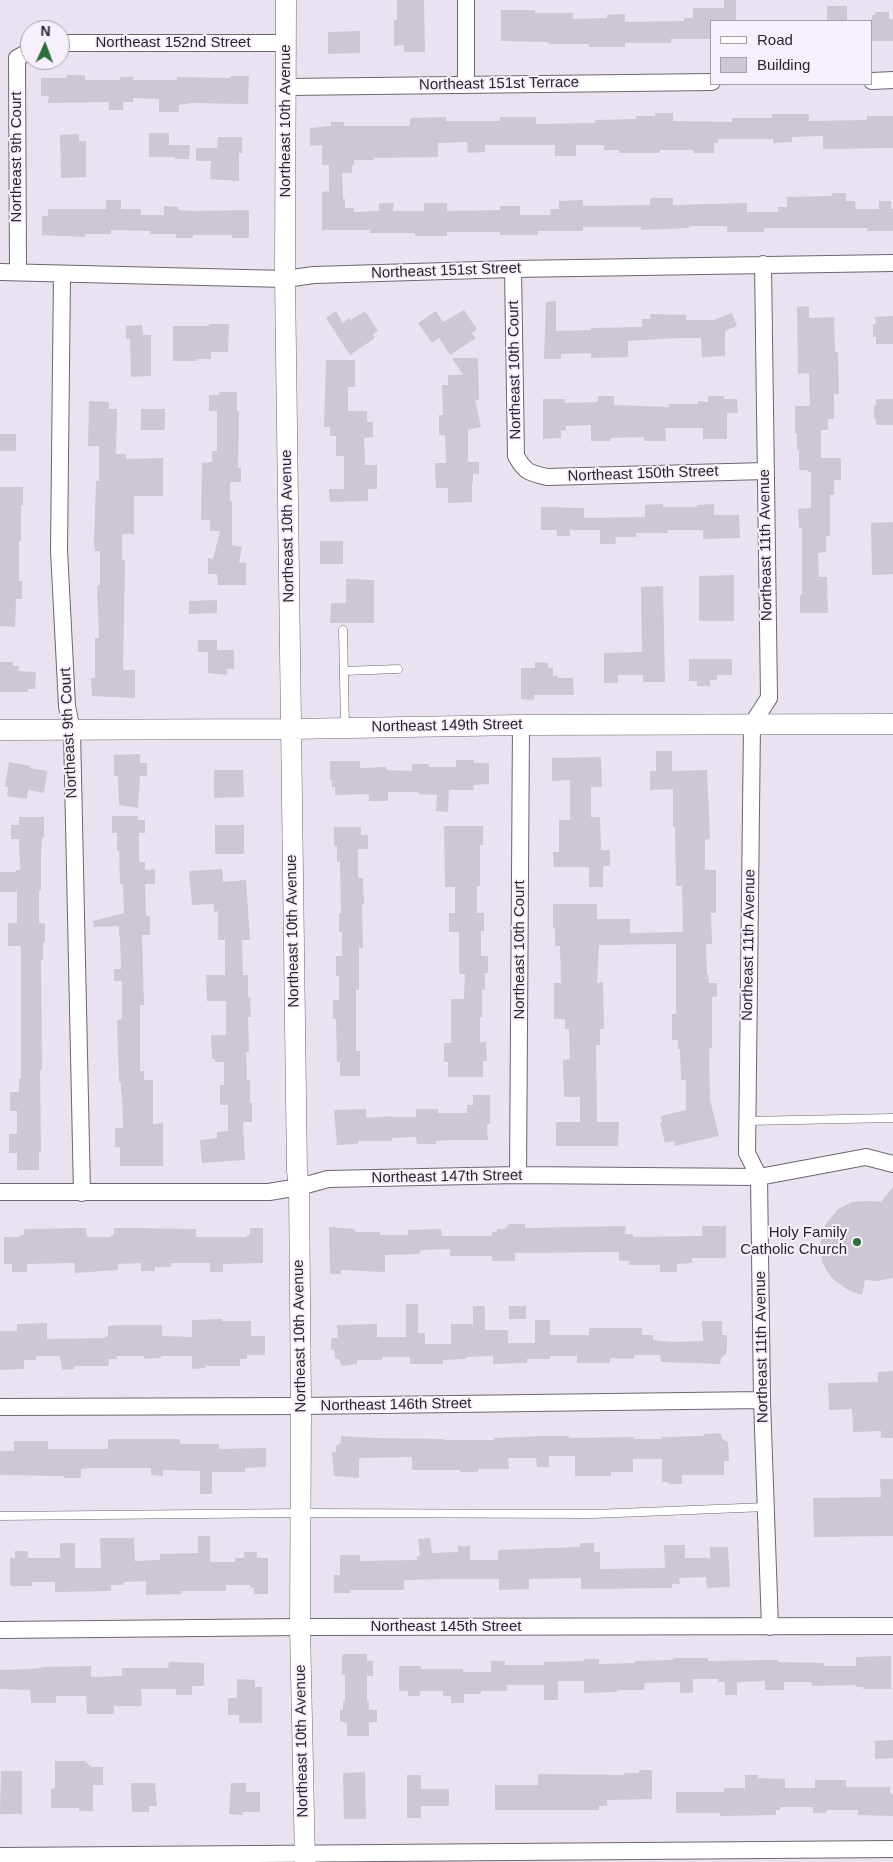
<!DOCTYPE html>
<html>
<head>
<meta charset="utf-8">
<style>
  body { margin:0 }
  #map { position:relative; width:893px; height:1862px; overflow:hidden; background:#eae2f0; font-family:Helvetica,sans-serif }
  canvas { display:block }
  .legend { position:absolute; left:710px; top:20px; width:162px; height:65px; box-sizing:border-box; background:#f8effd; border:1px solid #a59fa9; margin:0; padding:6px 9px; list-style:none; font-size:15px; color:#29262b }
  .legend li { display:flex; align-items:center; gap:10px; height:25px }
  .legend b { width:25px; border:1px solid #a59fa9 }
  .north { position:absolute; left:20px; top:20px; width:50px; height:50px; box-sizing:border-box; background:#f8effd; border:1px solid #a59fa9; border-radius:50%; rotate:2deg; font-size:14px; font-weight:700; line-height:20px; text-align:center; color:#29262b }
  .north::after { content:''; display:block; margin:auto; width:18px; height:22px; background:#2c6f3a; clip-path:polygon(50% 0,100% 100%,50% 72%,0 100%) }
</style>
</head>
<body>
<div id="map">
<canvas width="893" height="1862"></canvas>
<ul class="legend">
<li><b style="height:6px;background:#fff"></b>Road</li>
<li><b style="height:14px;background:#cec6d3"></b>Building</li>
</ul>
<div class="north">N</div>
</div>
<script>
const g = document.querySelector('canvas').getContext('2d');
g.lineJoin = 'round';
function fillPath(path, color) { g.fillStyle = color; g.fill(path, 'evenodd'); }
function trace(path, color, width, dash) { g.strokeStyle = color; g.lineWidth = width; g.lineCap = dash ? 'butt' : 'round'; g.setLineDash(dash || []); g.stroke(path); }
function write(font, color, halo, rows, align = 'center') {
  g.font = font + ' Helvetica,sans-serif'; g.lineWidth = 4; g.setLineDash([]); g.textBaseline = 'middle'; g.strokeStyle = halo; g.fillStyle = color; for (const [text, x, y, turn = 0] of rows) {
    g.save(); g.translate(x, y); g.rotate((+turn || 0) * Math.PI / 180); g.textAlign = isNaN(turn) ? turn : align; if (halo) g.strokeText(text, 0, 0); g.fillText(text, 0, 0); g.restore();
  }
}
fillPath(new Path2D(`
  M397 0H424L425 52H404V45L394 46V20H397Z
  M724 0H736V21H712V39H671V43H625V47H589V44H548V42L501 41V10H535V13H573V19L607 18V15L625 14V22L684 21V18H693V8H724Z
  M827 6H847V21H827Z
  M875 12H889V19H893V41H872V15H875Z
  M360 31V53L328 54V32Z
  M67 75H85V80H120V77H134L133 80H177V77L230 78 231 76H249L248 104 191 103 179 105V112H159V99L133 98V102H123V110H109V102L48 103 49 96H41V78H66Z
  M655 113H673V121L732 122V118H772V114H809V121L867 120V116H893V148L823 149V136L792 137V142L773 143V139H718V143H714V153H694V150H660V153H619V150H604V145H576V156H555V145H485V152L468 153 467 142 438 143V157L374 158V160H354V165H352V173H342L343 199H345V208H354V212L379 211V203H394L393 211H424V203H447V211L500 210V206H520V215H551L550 209H559V201L583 200V206L650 205V198H673V205L747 203V212H778V207H787V197L832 196V193H846V201H855L856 209H879V201H891V209H893V231H867V228H764V232H727V226H689V228L641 230V227H583V231H538V235H500V232H447V236H415V233H370V230H322V192L329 191V165H322V145L310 146V128L331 126V122H344V126H410V118L446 117V121H500V117H536V124L595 123V120L636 119V116H655Z
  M149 133H169V145H190L189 159H175V157H149Z
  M79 134V141H86V177L61 178 60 135Z
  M218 137H242V153H239V181L210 179 211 161H196V148H217Z
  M106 200H121V209H141V215H164V206L178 207V210L194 211 249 210V238H232V235H193V238H176V234H150V231L111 230V234H85V237L42 235V216H48V209H106Z
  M556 301V331L591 330V328L642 327V319H651L650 314 686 315V320H714L732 313 737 326 725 331V356L702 357 701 338H675L628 341V357L591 358V353L561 354V359H544L546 302Z
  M809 306V318L834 317 835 352H838L839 394H834V419H828V430H821V458H841V480H834V495H830V536H826V552L818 553 819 577H827L828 613H800V595H802V528H799L798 509 811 508V472H808L807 470H799V450H797V433H795V406H810L809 373 798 374 797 307Z
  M464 310 477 329 472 333 476 338 450 355 439 338 432 343 418 323 436 311 443 322Z
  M336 311 343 323 349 318 351 320 365 311 378 331 373 334 375 338 350 355 326 318Z
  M893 316V344H876V337H873V324H876L875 317Z
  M209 324H229L228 352H211V359H197V361H173V326H209Z
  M142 325 143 335H151V376L131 377 130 339H126V326Z
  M452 358H478L479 400H475L481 427 468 430V462H479V474H473V483H472V502L448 503V488H436L435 463H446L445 435H439V415H443L442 385H448V375H463Z
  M326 360H355V387H348V411H367V422H373V437L364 438 365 465H377V489H368V501L330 502 329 489H344V456H336V436H330V427H324Z
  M219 392H237V411H239L238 468H241V482H230V501H232V545L242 547 239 562 246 563V585H218L217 574H208V558L213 559 220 531H210V520H201L202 463 212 462V451H217V411H209V395H219Z
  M598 396H614V405L669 407V404H698V401L708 402V396H724V399H737L738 413H727V439H703V428H665L666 441H644V437L610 438V441H591V425L566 426V430L561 431V438L543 439V399H565V403L598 402Z
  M876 399H893V425H876V419H874V406L876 405Z
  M89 401 109 402V409H117L116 454H126V459L163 458V496H134V534H122V560H125L123 670H135V698L92 696 91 678H95V638H99L97 586 100 585V551H95L94 543 96 481H99V446H88Z
  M141 409H165V430H141Z
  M0 434H16V451H0Z
  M0 487H23V505H21V541H19V581H22V599H16L15 627 0 626Z
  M663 504V507H697V505L714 504V515H739L740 538 703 539V530H667L668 533H636L637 537H615L616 544H600V530H570V536H557V530H541V507L584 508V518L645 517V505Z
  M893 522V574L872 575 871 523Z
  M320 541H343V564H320Z
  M734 575V621H699V576Z
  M346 579 374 580V623H330L331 603H346Z
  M663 586 665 682H643V675H618V683H604V653L642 652 641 587Z
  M217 600V613L189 614V601Z
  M198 640H217V650H234V669H227V675L208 673V652H198Z
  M689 659H732V675H717V680H710V686H697V681H689Z
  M0 662H13V666H19L18 671 36 672 35 689H28V692H0Z
  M535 662 548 663V668H553V676H558V678H573L574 695H534V700L521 699V668H535Z
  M656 751H672V771L707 770 710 839 705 840V870H716V913H711L712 944H706L707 974H708L709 983H717V997H712V1048L709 1049 710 1100 719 1136 675 1146 674 1141 665 1143 660 1123 662 1122 661 1116 686 1110V1080H681L680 1049H678V1040H672V1014H676V944L599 945 597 983 603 982 604 1029H600V1045H596L597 1122H619L618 1146H556V1122H580V1097H564L563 1060 570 1059 569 1029H565V1019H554V983H561L560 946H555V928L553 929V904H597V919H630V933L683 932 682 886H676L675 827H673V789L650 790V771H656Z
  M140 754V763H147V776H140L138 808 119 805 118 776H114V755Z
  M601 757 602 787H591V817H600L601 850H610V866H603V887H589V867H554L553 852H559V820H570V780L552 781V758Z
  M456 760H474V763H489V784L473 785 474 790H449L448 812 436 811 437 795 419 794V792H388V801H369V794L335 795V787H332V780H330V761H360V768L386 767V770L412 771V764H429V767H456Z
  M9 762 30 766V768L47 771 44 793 28 790 27 799 7 796 8 787H5Z
  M214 770H243L244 797 214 798Z
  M112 816H138V820H145V833H139V862H145V870L155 869V884H145L146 916H150V935H142L144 1005H140V1071H144V1080H153V1124L163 1123V1166H120V1147H115V1128H123L122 1093H121V1082H119L117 1020 122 1019V981H114V969H121L120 935 119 936V926L94 927 93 921 124 913 123 884H120L119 850H117V833H112Z
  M19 817H44V837L42 838 41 856V890H39V923H45V942H43V960H41L42 1070H40L41 1152H39V1170H17V1153H9V1134H17V1111H10V1092H19V1079H21V946H8V923H17V892H0V872H16V870H20L19 839H11V825H19Z
  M215 825H244V854H215Z
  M444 826H483V845H480V886H477V913H484V931H481V956H488V973H485V990H482V1017H480V1042H486L487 1061H483V1077H448V1062H444V1043H451V999H464L465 974H459V932H449V913H455V887H445Z
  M334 827H361V835H368V849H358V878H363L364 904H362L363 948H359V990H356V1051H360V1076H340V1062H337L336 1019H333V1000H339V976H336V956H342V932H339V913H341L340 862H337V846H334Z
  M222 869 223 882 246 880 250 940H242L243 975H248V997H250L251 1017H248L249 1052H246L247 1080H250V1103H252V1122H243L245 1160 202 1163 200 1140 217 1138V1132L228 1131V1105H220V1085H224V1062H215V1059H212L211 1035H226V1001H207L206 975H225V940H218V911L214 912V904L192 905 189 871Z
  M473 1095H490V1124H487L488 1140H451L436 1141V1144H417L416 1137 392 1138V1141H358V1144L337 1145 334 1110 366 1109V1118L391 1116V1117H416V1109H438V1113H467V1105H473Z
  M893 1187V1278L877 1281 865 1280 862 1295 848 1290 834 1280 828 1273 822 1262 820 1245 825 1225 838 1209 852 1202 869 1201 881 1202Z
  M509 1224H525V1228L626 1226 625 1234H633V1237L702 1236V1226H726V1258H692V1263L677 1264V1272H660V1265H629V1261H619V1252L515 1253V1261H492V1256H450V1249L421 1250 419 1254 385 1255V1272L341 1270V1274H330L329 1227 355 1229V1232H380V1235H408V1230L441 1229 442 1236H492V1232H497V1229H505Z
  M86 1228 87 1237H111V1235H114V1228H127L196 1229V1237H247V1235H250V1228H263V1263L223 1264V1272H210V1263H171V1267H155V1271H141V1263L118 1264V1270L75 1273 74 1263 27 1264V1272H12V1264H4V1237H20V1235H24V1229Z
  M406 1304H418V1333H425V1344H451V1324H473V1306H485V1330H508V1343H535V1320H550V1335H589V1328H642V1335H653V1340L673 1342 703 1341 702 1321H722V1335H727V1347L726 1354 721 1358 720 1364 661 1362 660 1355H634V1359L610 1358V1363H577V1356H550V1359H527V1363L493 1364V1356L466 1357V1359L443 1360V1364H410V1357H382V1360H357V1364L341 1366 340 1360 335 1358 334 1350H331V1338H338L337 1325 377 1324V1337H406Z
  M509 1306H526V1319H509Z
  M222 1319V1321H251V1336H265V1355H247V1359H240V1366H205L206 1368 192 1369V1356H161V1358L144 1359V1356H117V1359H109V1366H74V1369L62 1370 60 1356H36V1360H24V1369L0 1370V1331H17V1324L47 1323V1339L105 1338V1337L108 1336V1326L119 1325H162V1336L192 1337V1320Z
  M893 1371V1438H881V1431L853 1432 852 1409 829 1410 828 1383 878 1382V1372Z
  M721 1433 722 1439 728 1442 729 1461H724V1475H682V1484H668V1482H662V1459H633V1472H611V1476H575V1456H549V1467H537L536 1458H508L509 1469H478V1472H460V1470H412V1458L411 1457 359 1458V1478L334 1476 332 1452H336V1446L341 1443V1436L374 1438 444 1439V1440H494V1438L541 1436H569V1438L634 1437V1439H662V1437L704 1436V1434Z
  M108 1439H180V1444H219V1449L266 1448V1467L245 1468V1472H212V1494H200V1471L163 1470V1476L151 1475V1468H92L81 1469V1478H64V1476L0 1475V1451H14V1441H48V1449H108Z
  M880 1479H893V1536L814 1537 813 1498 881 1497Z
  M198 1536H210V1562H235V1558H244V1552H257V1558H268V1594H254V1587L250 1588 251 1585H226V1591H181V1594L146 1595V1581L124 1582 123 1585H111V1591L55 1592V1582H32V1586H10V1558H15V1551H28V1558H60V1543H75V1568H101L100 1538H134L135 1561 160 1560V1554L198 1553Z
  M430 1538 432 1553 458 1552V1546H470V1560H498V1550L580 1547V1543H594V1552H600V1569L665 1568 664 1545H685V1558H710V1547H728L730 1587 707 1588 706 1577 679 1578 680 1584H672V1588L581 1589V1578L529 1579V1589L499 1590V1579H445L404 1580V1590H350V1593H334V1575H340V1555H360V1561L417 1560V1556H420L418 1539Z
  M344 1654H367V1661H373V1676H367V1701H369V1710H377V1722H369V1736H347V1723L340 1721V1710H343V1701H345V1674L342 1675V1655Z
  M891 1656V1689H863V1687H856V1685L812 1686 811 1682H784V1690H765V1681L737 1682V1695H725V1682H718V1679H693V1693H680V1682L645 1683 644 1690H617V1692L584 1693V1681H558V1700H544V1685H507V1691H481V1694H464V1703H451V1696H443V1691H420V1696H408V1691H399V1666H421V1669H463V1672H491V1661H505V1665H544V1662L584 1661V1659H599V1664L635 1663V1661L673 1660V1658H708V1661L778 1660V1662L824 1663V1666H856V1657Z
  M169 1662 204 1663V1686H192V1695H176V1689H141L142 1706H114V1714H87L86 1696H56V1703H31L30 1690 0 1689V1670L30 1669 41 1668V1667L91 1666V1677L122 1676V1668H168Z
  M237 1679 255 1680V1687H262V1723H239V1715H228V1698H237Z
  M893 1740V1758L875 1759V1741Z
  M55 1761H85L91 1767H103V1785H93V1811H79V1808H51V1789L55 1788Z
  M639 1770H652V1799L607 1800V1806H599V1810H495V1785H538V1774L624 1775V1773H639Z
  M1 1771H22V1814H0Z
  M365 1772 366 1819H344L343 1773Z
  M407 1775H421V1789H449V1806H421V1818H407Z
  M745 1775H758V1778L785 1779V1788H815V1780H846V1787H890V1794H893V1816L858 1815V1810H827L826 1813H813V1807H780V1810H776V1815L720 1816V1813H676V1792H724V1788H745Z
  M131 1783H155L157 1806H149V1812H132Z
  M231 1783H246V1792H260V1812H242L243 1815 229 1814Z`), '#cec6d3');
const service = new Path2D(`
  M343 630 345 728
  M344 671 398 669
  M747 1121 893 1118
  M0 1516 300 1513 594 1514 766 1507`);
const minor = new Path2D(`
  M466 0V84
  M60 43H286
  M872 81 893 80
  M287 87 712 82
  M763 264 769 698 752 724 747 1153 759 1177 762 1400 770 1627
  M513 269 516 456C525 472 529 473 547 477L765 471
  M0 272 285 279 314 275 513 269 893 263
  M18 272 17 58 30 51
  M62 274 59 550 67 706 72 730 82 1193
  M518 1175 521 725
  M0 1192H269L299 1187 328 1179 518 1175 759 1177 866 1157 893 1164
  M0 1407 301 1406 762 1400
  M0 1630 300 1627 893 1626
  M0 1856 893 1849`);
const tertiary = new Path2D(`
  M286 0 285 279 297 1171 299 1187 301 1406 300 1627 305 1862
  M0 730 291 729 521 725 893 724`);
trace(service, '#6d6571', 9);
trace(minor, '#6d6571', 18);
trace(tertiary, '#6d6571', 21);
trace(service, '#fff', 8);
trace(minor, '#fff', 16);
trace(tertiary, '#fff', 20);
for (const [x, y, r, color] of [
  [857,1242,5,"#2c6f3a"]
]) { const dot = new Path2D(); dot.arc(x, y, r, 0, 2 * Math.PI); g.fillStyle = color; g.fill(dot); trace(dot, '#f8effd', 2); }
write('15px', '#29262b', '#f8effd', [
  ["Northeast 152nd Street",173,43],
  ["Northeast 151st Terrace",499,84,-1],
  ["Northeast 10th Avenue",286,121,-90],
  ["Northeast 9th Court",17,157,-90],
  ["Northeast 151st Street",446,271,-2],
  ["Northeast 10th Court",515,370,-91],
  ["Northeast 150th Street",643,474,-2],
  ["Northeast 10th Avenue",288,526,-91],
  ["Northeast 11th Avenue",766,545,-91],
  ["Northeast 149th Street",447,726,-1],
  ["Northeast 9th Court",69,733,-93],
  ["Northeast 10th Avenue",293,931,-91],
  ["Northeast 11th Avenue",749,945,-89],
  ["Northeast 10th Court",520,950,-90],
  ["Northeast 147th Street",447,1177,-1],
  ["Northeast 10th Avenue",300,1336,-91],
  ["Northeast 11th Avenue",762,1347,-91],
  ["Northeast 146th Street",396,1405,-1],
  ["Northeast 145th Street",446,1627],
  ["Northeast 10th Avenue",302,1741,-91]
]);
write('15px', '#29262b', '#f8effd', [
  ["Holy Family",847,1233],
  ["Catholic Church",847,1250]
], 'right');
</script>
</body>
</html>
